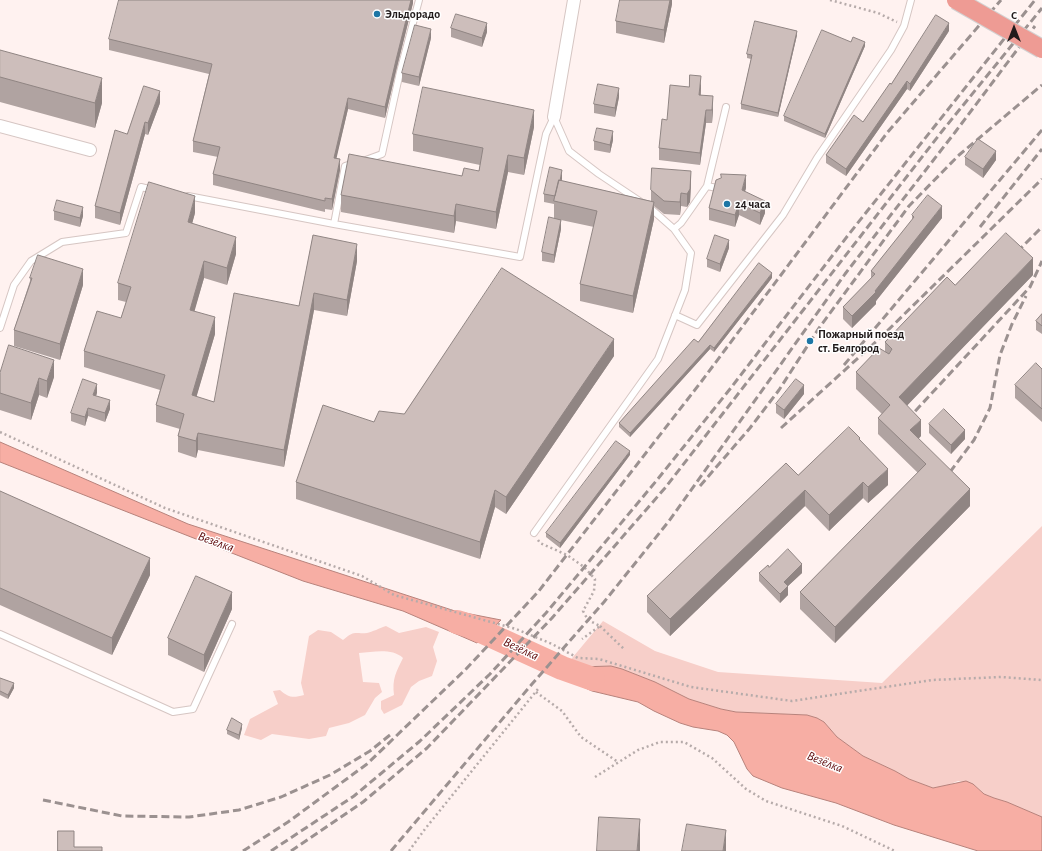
<!DOCTYPE html>
<html>
<head>
<meta charset="utf-8">
<style>
  body { margin:0 }
  #map { position:relative; width:1042px; height:851px; overflow:hidden; background:#fff2f0; font-family:"Alegreya Sans",sans-serif }
  canvas { display:block }
  .north { position:absolute; left:994px; top:8px; width:40px; height:40px; -webkit-text-stroke:3px #fff; paint-order:stroke; rotate:0deg; font-size:11px; font-weight:700; line-height:16px; text-align:center; color:#211b1b }
  .north::after { content:''; display:block; margin:auto; width:14px; height:18px; background:#211b1b; clip-path:polygon(50% 0,100% 100%,50% 72%,0 100%) }
</style>
</head>
<body>
<div id="map">
<canvas width="1042" height="851"></canvas>
<div class="north">С</div>
</div>
<script>
const g = document.querySelector('canvas').getContext('2d');
g.lineJoin = 'round';
function fillPath(path, color) { g.fillStyle = color; g.fill(path, 'evenodd'); }
function trace(path, color, width, dash) { g.strokeStyle = color; g.lineWidth = width; g.lineCap = dash ? 'butt' : 'round'; g.setLineDash(dash || []); g.stroke(path); }
function write(font, color, halo, rows, align = 'center') {
  g.font = font + ' "Alegreya Sans",sans-serif'; g.lineWidth = 3; g.setLineDash([]); g.textBaseline = 'middle'; g.strokeStyle = halo; g.fillStyle = color; for (const [text, x, y, turn = 0] of rows) {
    g.save(); g.translate(x, y); g.rotate((+turn || 0) * Math.PI / 180); g.textAlign = isNaN(turn) ? turn : align; if (halo) g.strokeText(text, 0, 0); g.fillText(text, 0, 0); g.restore();
  }
}
fillPath(new Path2D(`
  M1042 526V817L1007 802 994 798 984 794 973 784 958 781 948 785 933 788 909 779 895 771 863 756 837 737 824 722 817 718 807 715 736 712 721 709 689 699 655 682 622 669 611 666 579 667 568 663 603 621 655 651 718 672 882 683Z
  M386 626 399 633 426 627 439 632 433 647 437 661 432 676 419 681 411 687 402 705 384 714 381 709V701L394 695C392 679 396 672 403 658 392 648 374 652 359 653L363 682 379 683 382 692 375 698 365 715 349 723 329 728 326 736 309 739 272 734 261 740 244 735 250 719 278 704 273 691 280 690C289 698 293 698 304 695L301 683 309 636 318 630 331 632 343 640C355 630 354 634 367 633 372 632 380 628 386 626Z`), '#f7cfc9');
const water = new Path2D(`
  M0 442 188 524 455 611 501 620 477 643 403 611 303 581 0 462Z
  M568 663 579 667 611 666 622 669 655 682 689 699 721 709 736 712 807 715 817 718 824 722 837 737 863 756 895 771 909 779 933 788 966 781 973 784 984 794 994 798 1007 802 1042 817V851H978L894 825 836 803 782 788 753 776 747 769 734 742 727 735 718 731 693 727 680 723 654 711 638 702 592 691 559 676 562 668Z`);
fillPath(water, '#f7aea4');
trace(water, '#b7827b', 1);
trace(new Path2D(`
  M457 622 470 626 562 668 593 679`), '#f7aea4', 24);
const service = new Path2D(`
  M554 117 569 151 599 174 641 202
  M363 161 382 154 400 72 419 0
  M354 163 345 166 334 224 520 257 546 134 554 117
  M717 188 707 186 726 107
  M188 196 334 224
  M674 229 681 223 707 186
  M675 315 697 325 783 215 817 158 891 50 904 26 911 0
  M0 328 14 285 31 261 62 242 126 233 141 187 153 190
  M534 533 658 359 685 290 691 253 674 229 649 207
  M0 634 173 712 193 709 232 624`);
const minor = new Path2D(`
  M554 117 574 0
  M0 126 90 150`);
trace(service, '#d6c6c3', 8);
trace(minor, '#d6c6c3', 14);
trace(new Path2D(`
  M830 0 878 13 897 22
  M0 432 165 508 362 576 394 595 516 629 552 644 578 658 599 659 691 687 792 701 932 680 1001 677 1042 680
  M538 540 540 543 567 555 584 567 595 579 594 591 583 611 588 620 600 626 582 639
  M600 626 625 650
  M536 692 562 711 581 737 618 762
  M595 777 638 750 660 742H684L712 758 746 789 766 801 842 826 895 851
  M409 851 425 829 538 689`), '#b6abaa', 2.5, [2, 3]);
trace(service, '#fff', 6);
trace(minor, '#fff', 12);
trace(new Path2D(`
  M980 227 1042 149
  M1017 252 1042 227
  M844 365 1042 130
  M907 420 1030 287 1042 261
  M781 428 879 339 1042 179
  M950 472 974 440 990 408 1000 355 1012 324 1026 296
  M700 486 750 428 779 390 819 328 909 206 959 155 1042 85
  M43 800 122 816 189 817 239 810 281 797 330 775 370 751 390 735
  M243 851 288 822 367 764 466 669 538 592 701 382 887 133 1001 0
  M271 851 354 796 420 741 490 674 546 613 657 480 730 389 849 234 1035 0
  M291 851 363 802 427 748 552 618 665 488 943 130 1042 8
  M391 851 532 684 604 602 669 521 845 274 956 131 1035 26`), '#9b9190', 3, [8, 4]);
const primaryBridge = new Path2D(`
  M956 0 1042 49`);
trace(primaryBridge, '#d3d1d1', 20, []);
trace(primaryBridge, '#ee9b94', 18);
fillPath(new Path2D(`
  M413 0V3L396 71 385 118 348 109 336 158 340 170 332 210 325 209V212L213 185V174L218 157 193 152V141L209 74 109 50V39Z
  M672 0V4L664 43 616 33V21Z
  M451 28 487 32 482 47 451 37Z
  M949 31 910 91 907 89 846 176 826 163V155L863 122 891 84Z
  M797 35 778 117 741 109V104L751 59 747 58V54Z
  M431 38 419 86 402 82V73Z
  M851 42 865 46 825 138 784 121V116Z
  M0 50 102 103 95 128 0 102Z
  M701 89V95L713 109 712 123H706L700 165 659 160V148Z
  M619 97 615 117 594 113V104Z
  M160 103 148 135 145 134 120 225 95 218V206L127 134Z
  M534 127 524 175 508 172 496 229 456 221 454 233 341 212V195L462 176 479 171 480 165 413 151V134Z
  M613 140 610 153 594 150V141Z
  M965 157 996 160 983 178 965 165Z
  M562 179V181L651 201V190L691 184 690 202 687 207 681 206 680 215 664 214 654 206V219L633 313 580 301V284L594 227 561 220V229L554 263 542 261V252L554 218V204L544 202V194Z
  M746 188 745 191 765 213 760 225 739 215 735 227 709 220V208Z
  M54 211 83 216 80 227 54 220Z
  M195 213 192 223 236 254 227 285 204 278 194 311 215 334 196 397 214 402 299 306 313 235 357 261 347 316 314 310 284 467 198 450 196 458 178 452V436L180 429 156 422V405L160 390 84 367V351L121 318 126 302 118 300V283Z
  M912 215 942 218 876 301V304L852 328 843 319V307L871 279V271L912 220Z
  M729 248 720 272 707 267V259Z
  M1033 275 907 405 921 436 918 439 970 506 835 643 800 609V592L918 473 878 434V418L882 414 856 389V372L885 351V342L955 285Z
  M30 278 83 285 60 360 14 346V330L30 281Z
  M772 278 714 352 710 349 630 437 619 427V423L698 342Z
  M1042 314V334L1036 330V321Z
  M614 356 506 514 495 507 480 559 296 499V482L374 422Z
  M1042 369V422L1015 398V385Z
  M0 373 54 377 47 398 39 395 31 420 0 410Z
  M97 393 96 396 110 409 105 422 88 416 85 426 71 421V413Z
  M804 394 784 419 776 413V404Z
  M929 424 965 439 951 454 929 433Z
  M860 440 888 485 868 503 863 498 829 531 805 506 670 636 647 612V596L798 475Z
  M630 455 560 548 546 537V533Z
  M0 491 150 575 112 655 0 605Z
  M769 567 802 573 788 586V595L780 603 759 581V573Z
  M232 609 204 672 168 655V638Z
  M0 678 14 688 8 699 0 695Z
  M242 728 239 740 227 734V730Z`), '#b0a3a1');
fillPath(new Path2D(`
  M411 0H413V3L396 71 385 118V107L396 60Z
  M670 0H672V4L664 43V30Z
  M487 23V32L482 47V38Z
  M949 23V31L910 91V84Z
  M431 29V38L419 86V77Z
  M797 31V35L778 117V113Z
  M865 42V46L825 138V134Z
  M701 76V89L699 107V95Z
  M102 78V103L95 128V103Z
  M907 81V89L846 176V169Z
  M619 88V97L615 117V108Z
  M160 91V103L148 135V123Z
  M713 96V109L712 123V110Z
  M348 98V109L334 169V158Z
  M534 110V127L524 175V158Z
  M706 110V123L700 165V153Z
  M145 122V134L120 225V213Z
  M613 131V140L610 153V145Z
  M996 151V160L983 178V169Z
  M508 155V172L496 229V212Z
  M340 159V170L332 210V199Z
  M562 170V179L557 202V196Z
  M691 171V184L690 202 687 207V194Z
  M746 175V188L742 202V190Z
  M681 193V206L680 215V202Z
  M195 196V213L188 239V222Z
  M765 201V213L760 225V213Z
  M654 202V219L633 313V296Z
  M739 203V215L735 227V215Z
  M456 204V221L454 233V216Z
  M942 206V218L876 301V304L852 328V316L875 291Z
  M83 207V216L80 227V218Z
  M561 220V229L554 263V255Z
  M236 237V254L227 285V268Z
  M729 240V248L720 272V264Z
  M357 244V261L347 316V300Z
  M1033 258V275L899 414V397Z
  M204 261V278L190 327V310Z
  M83 269V285L60 360V344Z
  M772 273V278L714 352V348Z
  M314 293V310L284 467V450Z
  M215 317V334L192 412V395Z
  M614 339V356L506 514V497Z
  M710 345V349L630 437V433Z
  M54 360V377L47 398V381Z
  M39 378V395L31 420V403Z
  M97 384V393L93 404V395Z
  M804 385V394L784 419V410Z
  M110 400V409L105 422V413Z
  M88 408V416L85 426V417Z
  M921 420V436L910 447V430Z
  M965 430V439L951 454V445Z
  M198 433V450L196 458V441Z
  M630 451V455L560 548V543Z
  M888 469V485L868 503V487Z
  M863 482V498L829 531V515Z
  M970 489V506L835 643V627Z
  M495 490V507L480 559V542Z
  M805 490V506L670 636V619Z
  M150 558V575L112 655V638Z
  M802 564V573L788 586V595L780 603V594L784 582Z
  M232 592V609L204 672V655Z
  M14 683V688L8 699V695Z
  M242 724V728L239 740V735Z
  M640 819V851H637Z
  M726 830V851H723Z`), '#908583');
const building = new Path2D(`
  M119 0H411L396 60 385 107 348 98 334 158 340 159 332 199 325 198V201L213 174 220 147 193 141 212 64 109 39Z
  M620 0H670L664 30 616 21Z
  M456 14 487 23 482 38 451 28Z
  M936 15 949 23 910 84 907 81 846 169 826 155 854 115 863 122 890 83 891 84Z
  M755 21 797 31 778 113 741 104 752 55 747 54Z
  M415 25 431 29 419 77 402 73Z
  M822 30 851 42 853 37 865 42 825 134 784 116Z
  M0 50 102 78 95 103 0 77Z
  M690 75 701 76 699 95 713 96 712 110H706L700 153 659 148 662 119 667 120 670 85 689 87Z
  M598 84 619 88 615 108 594 104Z
  M144 86 160 91 148 123 145 122 120 213 95 206 115 130 127 134Z
  M423 87 534 110 524 158 508 155 496 212 456 204 454 216 341 195 349 154 462 176 464 168 479 171 483 148 413 134Z
  M597 128 613 131 610 145 594 141Z
  M978 139 996 151 983 169 965 157Z
  M550 167 562 170 560 181 559 180 555 196 544 194Z
  M652 168 691 171 690 189 687 194 681 193 680 202 664 201 651 190Z
  M721 174 746 175 742 190 765 201 760 213 739 203 735 215 709 208 716 180 721 178Z
  M559 180 654 202 633 296 580 284 597 211 554 201Z
  M149 182 195 196 188 222 236 237 227 268 204 261 190 310 215 317 192 395 214 402 234 293 299 306 313 235 357 244 347 300 314 293 284 450 198 433 196 441 178 436 184 414 156 405 165 375 84 351 97 311 121 318 131 287 118 283Z
  M928 195 942 206 875 291 876 292 852 316 843 307 875 274 871 271 914 217 912 215Z
  M57 200 83 207 80 218 54 211Z
  M549 217 561 220 554 255 542 252Z
  M1006 233 1033 258 899 397 921 420 910 430 970 489 835 627 800 592 926 464 878 418 890 405 856 372 879 348 889 354 892 349 885 342 947 277 955 285Z
  M715 235 729 240 720 264 707 259Z
  M38 255 83 269 60 344 14 330 32 278H30Z
  M759 263 772 273 714 348 710 345 630 433 619 423 694 339 698 342Z
  M502 268 614 339 506 497 495 490 480 542 296 482 323 405 374 422 379 411 404 414Z
  M1042 314V326L1036 321Z
  M9 345 54 360 47 381 39 378 31 403 0 393V373Z
  M1036 363 1042 369V409L1015 385Z
  M83 379 97 384 93 395 110 400 105 413 88 408 85 417 71 413Z
  M796 379 804 385 784 410 776 404Z
  M944 409 965 430 951 445 929 424Z
  M849 427 860 438 859 439 888 469 868 487 863 482 829 515 805 490 670 619 647 596 786 463 798 475Z
  M616 441 630 451 560 543 546 533Z
  M0 491 150 558 112 638 0 588Z
  M788 549 802 564 784 582 788 586 780 594 759 573 768 565 769 567Z
  M196 576 232 592 204 655 168 638Z
  M0 678 14 683 8 695 0 691Z
  M232 718 242 724 239 735 227 730Z
  M599 817 640 819 637 851H597Z
  M687 824 726 830 723 851H682Z
  M58 831H74V847H102V851H58Z`);
fillPath(building, '#cdbebb');
trace(building, '#908583', 1);
for (const [x, y, r, color] of [
  [377,14,4,"#1d76a5"],
  [727,204,4,"#1d76a5"],
  [810,341,4,"#1d76a5"]
]) { const dot = new Path2D(); dot.arc(x, y, r, 0, 2 * Math.PI); g.fillStyle = color; g.fill(dot); trace(dot, '#fff', 1.5); }
write('bold 12px', '#211b1b', '#fff', [
  ["Эльдорадо",385,14],
  ["24 часа",735,204],
  ["Пожарный поезд",818,334],
  ["ст. Белгород",818,348]
], 'left');
write('italic 13px', '#5a0305', '#fff', [
  ["Везёлка",216,542,20],
  ["Везёлка",521,649,25],
  ["Везёлка",825,762,22]
]);
</script>
</body>
</html>
